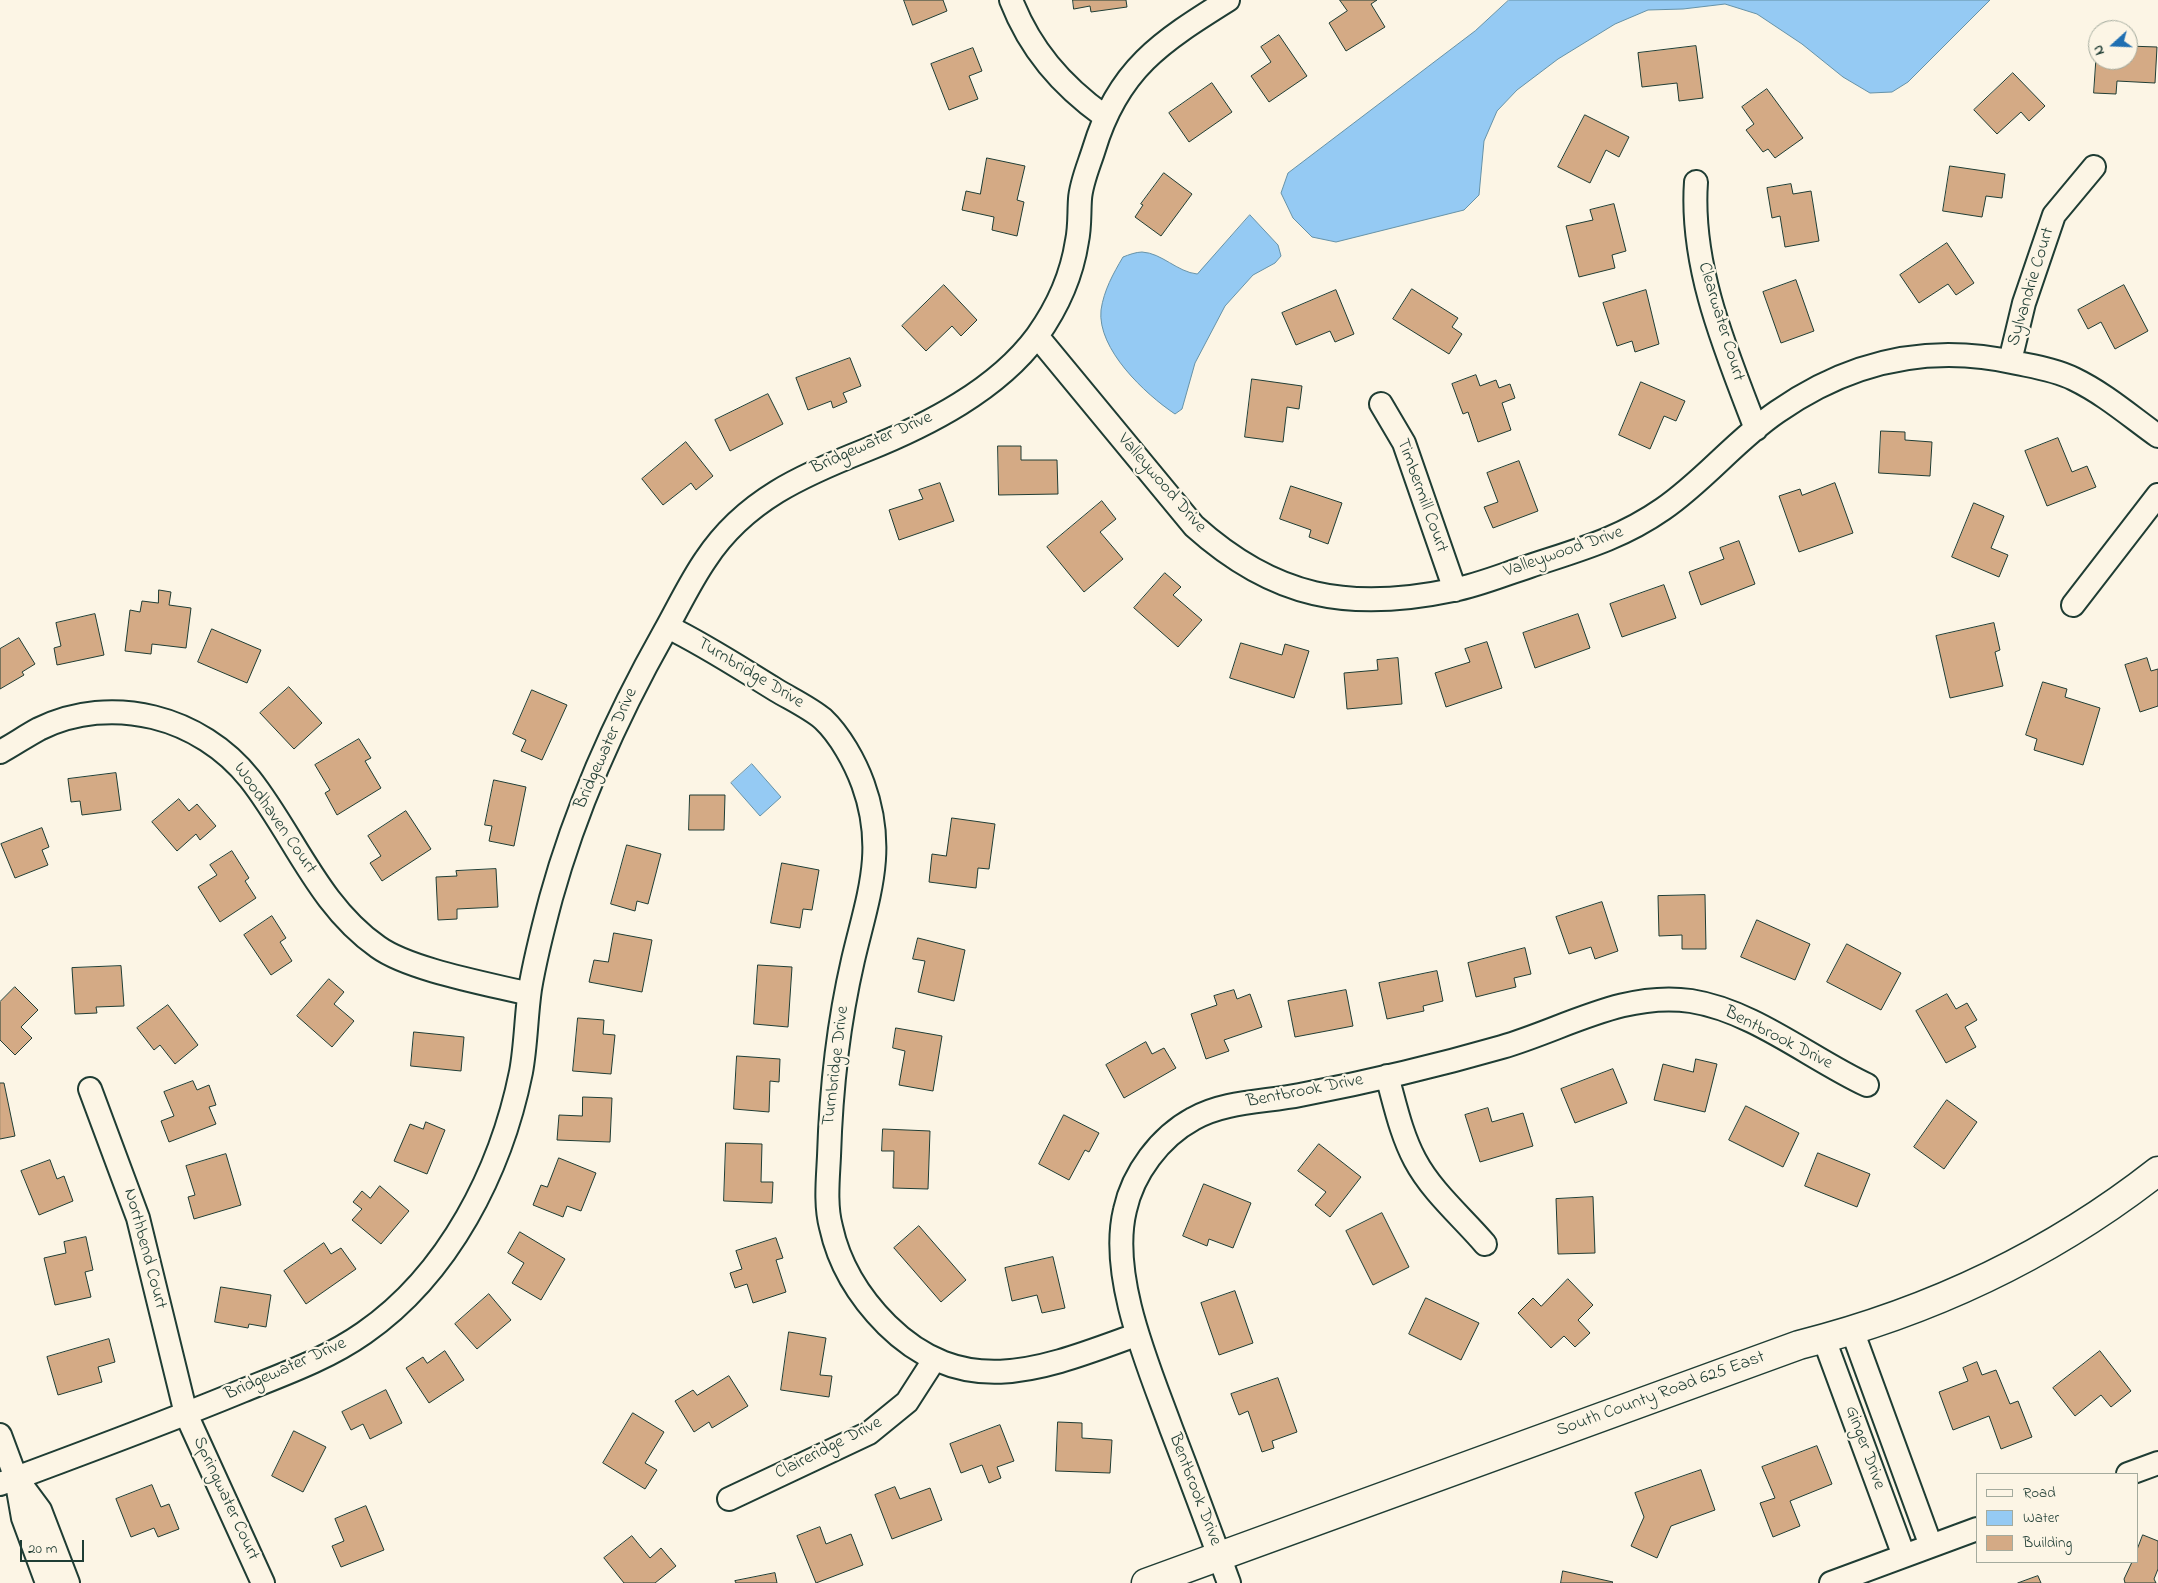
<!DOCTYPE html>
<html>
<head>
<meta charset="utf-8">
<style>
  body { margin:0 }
  #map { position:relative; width:2158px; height:1583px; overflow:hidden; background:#fcf5e5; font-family:"Indie Flower",sans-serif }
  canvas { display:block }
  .legend { position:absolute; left:1976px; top:1473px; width:162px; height:90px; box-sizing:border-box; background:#fcf5e5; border:1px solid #a4ab9e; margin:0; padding:6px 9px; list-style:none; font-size:15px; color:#1f3d34 }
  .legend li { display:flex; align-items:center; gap:10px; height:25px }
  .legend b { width:25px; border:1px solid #a4ab9e }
  .north { position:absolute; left:2088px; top:20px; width:50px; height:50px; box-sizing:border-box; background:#fcf5e5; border:1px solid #a4ab9e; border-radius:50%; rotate:250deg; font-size:14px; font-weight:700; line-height:20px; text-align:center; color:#1f3d34 }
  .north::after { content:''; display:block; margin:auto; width:18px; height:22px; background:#1f6fb2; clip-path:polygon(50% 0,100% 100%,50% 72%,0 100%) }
  .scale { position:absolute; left:20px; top:1540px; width:64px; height:22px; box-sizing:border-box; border:2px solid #1f3d34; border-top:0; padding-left:6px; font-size:15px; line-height:18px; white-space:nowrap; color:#1f3d34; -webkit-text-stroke:4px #fcf5e5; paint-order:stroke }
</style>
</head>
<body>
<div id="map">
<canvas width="2158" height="1583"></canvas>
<ul class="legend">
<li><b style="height:6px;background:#fcf5e5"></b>Road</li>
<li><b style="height:14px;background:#95caf3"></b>Water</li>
<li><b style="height:14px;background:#d4aa85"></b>Building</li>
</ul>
<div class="north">N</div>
<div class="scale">20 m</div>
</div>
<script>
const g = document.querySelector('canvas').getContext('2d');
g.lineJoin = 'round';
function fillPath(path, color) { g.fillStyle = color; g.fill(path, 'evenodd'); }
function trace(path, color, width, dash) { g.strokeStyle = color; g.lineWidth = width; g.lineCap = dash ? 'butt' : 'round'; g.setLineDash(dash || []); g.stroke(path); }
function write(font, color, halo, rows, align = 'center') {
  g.font = font + ' "Indie Flower",sans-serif'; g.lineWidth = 4.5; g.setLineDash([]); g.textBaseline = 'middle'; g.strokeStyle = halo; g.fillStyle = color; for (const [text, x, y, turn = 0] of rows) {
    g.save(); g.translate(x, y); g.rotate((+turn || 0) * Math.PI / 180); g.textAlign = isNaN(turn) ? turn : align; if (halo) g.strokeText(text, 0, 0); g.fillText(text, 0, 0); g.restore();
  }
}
const water = new Path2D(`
  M1509 0H1990L1908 82 1892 92 1870 93 1843 77 1802 44 1757 14 1725 4 1683 9 1648 10 1615 24 1558 59 1517 90 1497 111 1484 141 1479 195 1464 210 1336 242 1312 237 1293 218 1281 193 1288 173 1475 31Z
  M1250 215 1278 245 1281 256 1275 263 1253 275 1225 306 1195 363 1182 409 1175 414C1145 394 1097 349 1101 310 1104 290 1113 274 1123 257 1128 255 1136 252 1142 252 1162 253 1177 272 1197 274Z
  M752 764 781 797 760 816 731 783Z`);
fillPath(water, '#95caf3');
trace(water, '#6692a7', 1);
const building = new Path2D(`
  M904 0H943L947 11 913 25Z
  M1073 0H1126L1127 7 1091 12 1090 6 1074 9Z
  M1340 0H1377L1371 4 1385 27 1346 51 1329 23 1347 11Z
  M1279 35 1307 76 1269 102 1251 76 1271 62 1261 47Z
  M2097 44 2098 60H2128V46L2157 47 2155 83 2117 81 2116 94 2094 93Z
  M1696 46 1703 98 1679 101 1677 83 1642 87 1638 53Z
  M973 48 982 71 969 76 978 99 949 110 931 64Z
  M2013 73 2045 106 2029 121 2021 112 1997 134 1974 110Z
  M1212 83 1232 112 1189 142 1169 113Z
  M1767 89 1803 138 1775 158 1768 149 1763 152 1746 130 1754 124 1742 107Z
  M1585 115 1629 137 1619 157 1606 150 1590 183 1558 167Z
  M987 158 1025 166 1017 200 1024 202 1017 236 992 230 994 217 962 210 966 191 980 194Z
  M1950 166 2005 174 2002 198 1986 196 1982 217 1943 211Z
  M1164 173 1192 194 1161 236 1135 217 1143 205 1141 204Z
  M1791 184 1793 194 1811 191 1819 241 1785 247 1780 216 1772 218 1767 188Z
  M1614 204 1626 251 1612 255 1615 268 1579 277 1566 226 1593 220 1590 210Z
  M1947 243 1974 283 1956 295 1948 284 1919 303 1900 275Z
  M1796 280 1814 331 1781 343 1763 292Z
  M944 285 977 320 961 336 952 326 926 351 902 326Z
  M2124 285 2148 331 2115 349 2101 322 2088 329 2078 310Z
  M1412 289 1458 318 1452 327 1462 334 1449 354 1393 319Z
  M1336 290 1354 334 1335 342 1330 331 1296 345 1282 313Z
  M1646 290 1659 344 1635 352 1632 341 1617 346 1603 303Z
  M850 358 861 386 843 393 847 402 833 408 831 401 808 410 796 378Z
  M1476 375 1480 386 1496 380 1499 388 1510 384 1515 398 1502 403 1511 430 1478 442 1468 412 1463 414 1452 384Z
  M1252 379 1302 386 1299 409 1287 407 1283 442 1245 437Z
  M1641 382 1685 401 1676 421 1664 416 1650 449 1619 435Z
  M768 394 783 424 730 451 715 420Z
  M1881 431 1905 432V440L1932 442 1930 476 1879 473Z
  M2058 438 2072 472 2087 466 2096 487 2047 506 2025 451Z
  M686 442 713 476 696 490 691 483 663 505 642 479Z
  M998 446H1021V460H1057L1058 494 999 495Z
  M1519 461 1538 511 1493 528 1484 507 1498 502 1487 473Z
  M940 483 954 521 899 540 889 510 923 499 919 490Z
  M1835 483 1853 533 1799 552 1779 496 1800 489 1802 495Z
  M1291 486 1342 503 1328 544 1309 537 1311 530 1280 519Z
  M1102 501 1116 519 1100 532 1123 559 1084 592 1047 547Z
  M1974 503 2004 516 1991 548 2008 555 1999 577 1952 557Z
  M1739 541 1755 584 1701 605 1689 572 1724 559 1720 548Z
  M1165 573 1181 587 1173 595 1202 620 1178 647 1134 608Z
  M1664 585 1676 618 1622 637 1610 604Z
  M159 590 171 592 169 605 191 608 186 648 152 644 151 654 125 651 130 610 140 612 142 601 158 603Z
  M95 614 104 655 57 665 54 648 61 646 56 623Z
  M1578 614 1590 648 1535 668 1523 633Z
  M1994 623 2000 650 1995 652 2003 686 1950 698 1936 636Z
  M212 629 261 650 247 683 198 662Z
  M19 638 35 664 22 672 24 675 0 689V649Z
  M1487 642 1502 688 1446 707 1435 673 1470 662 1465 649Z
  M1241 643 1282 655 1285 644 1309 651 1294 698 1230 678Z
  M1398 658 1402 704 1347 709 1344 673 1378 670 1377 660Z
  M2147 658 2151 671 2158 669V706L2140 712 2125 665Z
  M2043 682 2067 689 2065 697 2100 708 2083 765 2034 750 2037 739 2026 735Z
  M289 687 322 723 294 749 260 713Z
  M532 690 567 705 542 760 521 751 526 740 513 734Z
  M359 739 371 758 365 761 381 788 337 815 325 793 330 790 315 765Z
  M116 773 121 810 82 815 80 801 71 802 68 779Z
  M494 780 526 787 514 846 489 841 492 826 485 825Z
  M690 795H725L724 830H689Z
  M179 799 189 811 197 804 216 826 200 840 196 834 177 851 152 822Z
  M406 811 431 849 382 881 370 863 381 856 368 836Z
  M952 818 995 824 989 869 978 868 976 888 929 882 932 854 946 856Z
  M42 828 49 847 42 850 48 865 15 878 1 844Z
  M627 845 661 854 648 904 637 901 635 911 611 904Z
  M232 851 249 878 245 881 256 898 220 922 198 887 217 875 210 865Z
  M782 863 819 870 812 910 803 909 800 928 771 923Z
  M496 869 498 907 457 909V919L438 920 436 877 457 876 456 871Z
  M1705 895 1706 949H1682V935L1659 936 1658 896Z
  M1602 902 1618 951 1595 959 1591 947 1569 954 1556 917Z
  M272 916 286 938 280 942 292 961 271 975 244 935Z
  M1757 920 1810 944 1795 980 1741 957Z
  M614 933 652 940 642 992 589 982 594 960 608 962Z
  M918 938 965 950 954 1001 918 992 925 961 913 959Z
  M1847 944 1901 973 1881 1010 1827 982Z
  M1525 948 1531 974 1514 978 1516 987 1476 997 1468 963Z
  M758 965 792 967 788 1027 754 1024Z
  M121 966 124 1006 96 1007 97 1013 75 1014 72 968Z
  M1437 971 1443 1001 1423 1006 1424 1011 1387 1019 1379 983Z
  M329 979 344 992 334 1004 354 1021 332 1047 297 1016Z
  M15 987 38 1010 21 1027 32 1038 15 1055 0 1040V1002Z
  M1234 990 1237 999 1250 994 1262 1027 1224 1040 1229 1051 1206 1059 1191 1014 1217 1005 1214 996Z
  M1346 990 1353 1026 1295 1037 1288 1001Z
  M1947 994 1956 1009 1967 1003 1977 1020 1965 1027 1976 1047 1946 1063 1916 1011Z
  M168 1005 198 1045 175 1064 160 1045 154 1050 137 1028Z
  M578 1018 604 1020 603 1034 615 1035 611 1074 573 1071Z
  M896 1028 942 1036 933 1091 899 1085 905 1051 893 1048Z
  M414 1032 464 1037 461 1071 411 1066Z
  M1146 1042 1152 1054 1164 1048 1176 1068 1124 1098 1106 1065Z
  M737 1056 780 1059 779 1082 770 1081 769 1112 734 1109Z
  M1696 1059 1717 1064 1705 1112 1654 1100 1663 1064 1693 1072Z
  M1613 1069 1627 1103 1575 1123 1561 1089Z
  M193 1081 197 1090 209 1085 216 1105 209 1107 216 1124 169 1142 161 1121 174 1116 164 1092Z
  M0 1083H4L15 1136 0 1139Z
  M583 1097 612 1098 610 1142 557 1140 559 1115 582 1116Z
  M1947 1100 1977 1122 1944 1169 1914 1147Z
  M1746 1106 1799 1133 1783 1167 1729 1140Z
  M1488 1108 1492 1122 1523 1113 1533 1146 1480 1162 1465 1115Z
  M1064 1115 1099 1133 1089 1152 1085 1150 1069 1180 1039 1164Z
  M426 1122 445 1130 427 1174 394 1161 410 1124 423 1129Z
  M883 1129 930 1131 928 1189 893 1188 894 1151H882Z
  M726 1143 762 1144 761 1182H773L772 1203 724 1201Z
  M1319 1144 1361 1177 1330 1217 1315 1205 1326 1192 1298 1171Z
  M1818 1153 1870 1174 1857 1207 1805 1186Z
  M226 1154 241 1205 194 1219 188 1197 195 1195 186 1166Z
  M559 1158 596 1173 581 1211 567 1206 563 1217 533 1205 541 1185 547 1187Z
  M50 1160 57 1179 64 1176 73 1201 39 1215 21 1171Z
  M1204 1184 1251 1203 1233 1248 1209 1239 1207 1246 1183 1236Z
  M380 1186 409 1211 381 1244 352 1220 362 1209 353 1202 362 1191 370 1198Z
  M1593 1197 1595 1253 1558 1254 1556 1199Z
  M1382 1213 1409 1267 1373 1285 1346 1231Z
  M919 1226 966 1280 941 1302 894 1248Z
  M520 1232 565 1259 541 1300 512 1283 524 1263 508 1253Z
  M86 1237 93 1270 85 1272 91 1297 55 1305 44 1258 66 1253 64 1242Z
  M776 1238 783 1258 776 1260 786 1292 753 1303 747 1284 735 1288 730 1273 742 1269 736 1251Z
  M324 1243 331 1254 341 1248 356 1269 306 1304 284 1271Z
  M1053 1257 1065 1308 1042 1313 1037 1295 1012 1301 1005 1268Z
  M1568 1279 1593 1305 1578 1320 1590 1333 1575 1347 1564 1336 1551 1348 1518 1313 1533 1298 1541 1306Z
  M221 1287 271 1295 266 1327 249 1324 248 1328 215 1322Z
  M1235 1291 1253 1343 1219 1355 1201 1303Z
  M489 1294 511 1320 477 1349 455 1324Z
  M1426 1298 1479 1323 1461 1360 1409 1334Z
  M789 1332 826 1338 820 1375 832 1376 829 1397 781 1390Z
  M109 1339 115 1362 98 1367 102 1382 58 1395 47 1357Z
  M445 1351 464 1380 429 1403 406 1368 423 1357 427 1363Z
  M2100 1351 2131 1391 2111 1407 2101 1395 2075 1416 2053 1388Z
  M1977 1362 1982 1375 1996 1370 2010 1404 2018 1401 2032 1437 2001 1449 1989 1416 1953 1430 1939 1392 1968 1381 1963 1368Z
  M729 1376 748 1406 712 1428 709 1422 694 1432 675 1401 693 1390 697 1395Z
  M1278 1378 1297 1432 1272 1441 1274 1448 1262 1452 1248 1411 1239 1415 1231 1394Z
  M386 1390 402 1423 370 1439 363 1424 351 1430 342 1412Z
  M633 1413 664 1432 645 1463 657 1470 645 1489 603 1463Z
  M1058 1422 1082 1423V1438L1112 1440 1110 1473 1056 1471Z
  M1000 1425 1014 1461 997 1467 1001 1478 989 1483 982 1465 961 1473 950 1444Z
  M294 1431 326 1447 303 1492 272 1476Z
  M1817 1446 1832 1484 1790 1501 1800 1526 1773 1537 1760 1503 1775 1498 1762 1467Z
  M1701 1470 1715 1510 1671 1526 1657 1558 1631 1546 1644 1517 1635 1493Z
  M152 1485 161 1507 169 1504 179 1529 158 1537 154 1528 131 1537 116 1499Z
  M895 1487 900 1499 930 1488 942 1520 892 1539 875 1495Z
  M366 1506 384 1550 341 1567 332 1546 344 1541 335 1519Z
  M820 1527 826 1544 851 1534 863 1565 816 1583 797 1536Z
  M2143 1535 2158 1541V1569L2154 1579 2156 1583H2125L2124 1579 2132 1562H2137V1550Z
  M632 1536 650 1558 661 1548 676 1566 655 1583H624L604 1558Z
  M1563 1571 1613 1582 1612 1583H1561Z
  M775 1573 777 1583H736L735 1581Z
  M2038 1576 2041 1583H2018Z`);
fillPath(building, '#d4aa85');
trace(building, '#1f3d34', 1);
const minor = new Path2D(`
  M1011 0C1030 49 1061 85 1104 116
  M1696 182C1690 267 1726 351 1756 429
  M1037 336 1194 526C1274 598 1349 612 1453 590 1479 585 1505 574 1530 566 1578 550 1620 539 1663 509 1704 481 1736 440 1777 412 1850 361 1930 343 2017 363 2036 367 2056 370 2074 379 2105 394 2130 416 2158 436
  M2010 361 2024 303 2054 215 2094 167
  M1381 404 1404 443 1455 590
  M2073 605 2158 495
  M668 627C705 645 740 668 776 690 791 699 810 708 823 719 840 735 855 762 863 784 887 850 868 896 853 960 838 1025 831 1090 829 1156 828 1178 825 1205 831 1227 839 1264 860 1298 887 1325 966 1403 1047 1367 1136 1335
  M0 752C13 745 26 736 39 729 112 693 201 717 250 779 294 835 318 905 378 947 410 970 489 984 529 994
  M1387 1076C1395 1104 1401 1134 1415 1160 1432 1192 1462 1217 1485 1244
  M90 1089 138 1218 186 1414 263 1583
  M1852 1330 1931 1546
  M1824 1339 1904 1556
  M0 1435 16 1478 23 1518 47 1583
  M2128 1474 2158 1463
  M20 1483 40 1510 68 1583
  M0 1484C81 1454 162 1424 242 1391 284 1374 327 1359 364 1333 449 1274 501 1171 521 1072 526 1045 526 1017 530 989 535 959 543 928 551 898 577 804 617 716 665 631 678 608 690 582 706 559 745 500 803 475 866 450 928 425 997 390 1037 336 1057 308 1072 274 1077 241 1080 227 1079 213 1080 199 1081 183 1089 165 1094 149 1118 69 1161 42 1228 0
  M729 1499 869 1433 907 1402 934 1360
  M1229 1583C1210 1531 1191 1480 1171 1428 1148 1365 1109 1276 1125 1210 1133 1173 1160 1137 1193 1119 1224 1101 1265 1102 1300 1095 1368 1082 1436 1066 1502 1047 1564 1029 1624 991 1691 1001 1754 1011 1811 1059 1867 1085
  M1831 1583 1977 1529`);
const tertiary = new Path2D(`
  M1146 1583 1799 1345C1930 1312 2051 1255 2158 1171`);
trace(minor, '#1f3d34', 26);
trace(tertiary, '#1f3d34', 31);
trace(minor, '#fcf5e5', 22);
trace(tertiary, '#fcf5e5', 28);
write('18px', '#1f3d34', '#fcf5e5', [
  ["Sylvandrie Court",2032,287,-73],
  ["Clearwater Court",1720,322,73],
  ["Bridgewater Drive",872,444,-24],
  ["Valleywood Drive",1161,484,49],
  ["Timbermill Court",1421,496,70],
  ["Valleywood Drive",1564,553,-19],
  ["Turnbridge Drive",750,674,31],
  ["Bridgewater Drive",607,749,-66],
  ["Woodhaven Court",274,819,55],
  ["Bentbrook Drive",1778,1039,27],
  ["Turnbridge Drive",837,1066,-83],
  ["Bentbrook Drive",1305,1092,-11],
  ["Northbend Court",144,1249,75],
  ["Bridgewater Drive",286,1370,-24],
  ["South County Road 625 East",1661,1395,-20],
  ["Ginger Drive",1864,1448,70],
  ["Claireridge Drive",829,1449,-27],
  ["Bentbrook Drive",1194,1490,69],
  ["Springwater Court",225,1499,65]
]);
</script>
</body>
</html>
